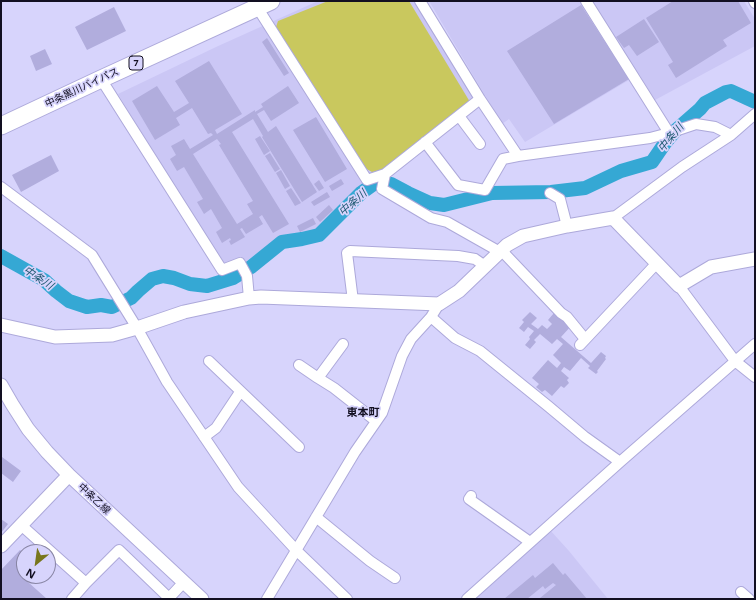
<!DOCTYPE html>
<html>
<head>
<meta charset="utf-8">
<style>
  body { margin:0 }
  #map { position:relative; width:756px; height:600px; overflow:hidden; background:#d7d4fc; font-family:"Noto Sans",sans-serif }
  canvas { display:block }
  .frame { position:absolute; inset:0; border:2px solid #120f21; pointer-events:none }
  .north { position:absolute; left:16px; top:544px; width:40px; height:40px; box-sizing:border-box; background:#d7d4fc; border:1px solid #8885a4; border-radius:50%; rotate:209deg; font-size:11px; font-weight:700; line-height:16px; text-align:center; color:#120f21 }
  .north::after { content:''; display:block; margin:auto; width:14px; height:18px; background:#78761c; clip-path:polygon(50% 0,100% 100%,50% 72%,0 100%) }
</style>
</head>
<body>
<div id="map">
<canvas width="756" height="600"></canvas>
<div class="frame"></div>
<div class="north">N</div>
</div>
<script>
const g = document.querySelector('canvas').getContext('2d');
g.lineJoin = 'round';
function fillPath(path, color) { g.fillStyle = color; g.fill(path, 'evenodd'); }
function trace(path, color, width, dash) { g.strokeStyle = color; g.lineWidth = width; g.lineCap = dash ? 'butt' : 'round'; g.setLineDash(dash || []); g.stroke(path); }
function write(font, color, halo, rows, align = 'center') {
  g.font = font + ' "Noto Sans","Noto Sans JP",sans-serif'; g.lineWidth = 3.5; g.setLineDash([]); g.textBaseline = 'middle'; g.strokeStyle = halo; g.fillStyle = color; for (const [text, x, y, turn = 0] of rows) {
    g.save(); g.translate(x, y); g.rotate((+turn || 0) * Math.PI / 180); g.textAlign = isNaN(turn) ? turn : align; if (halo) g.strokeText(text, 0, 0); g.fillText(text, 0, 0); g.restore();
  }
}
fillPath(new Path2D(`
  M318 1H417L479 103 365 185 317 232 276 241 262 254 236 269 226 273 118 94 216 47Z
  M429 1H744L755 19V46L655 100 639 74 525 142 509 119 502 124Z
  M550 530 569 551 608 599H472Z`), '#cbc7f5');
fillPath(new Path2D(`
  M328 1H409L470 102 383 171 372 172 363 167 276 27 278 21Z`), '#c9c85e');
trace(new Path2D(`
  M1 256 44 280 56 291 69 301 87 307 101 305 112 307 131 298 138 291 152 279 163 276 174 278 190 284 207 286 233 278 251 267 282 242 302 239 319 235 361 193 375 183 391 184 408 193 430 203 444 205 492 193 551 192 585 188 621 171 652 162 665 143 676 130 700 109 705 103 726 92 731 91 755 102`), '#35a8d4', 14);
fillPath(new Path2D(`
  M673 1H738L751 23 723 40 727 46 676 78 668 65 673 62 646 18Z
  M581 5 629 79 554 124 507 51Z
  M114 7 126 31 87 50 75 27Z
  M644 19 659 42 637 56 629 45 624 48 616 37Z
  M267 38 289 73 284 76 262 42Z
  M45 49 52 64 36 71 30 56Z
  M209 61 242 114 215 130 217 134 255 110V112L263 107 261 104 288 86 299 103 271 121 264 110 257 114 268 132 276 126 317 192 302 202 262 137 263 136 253 119 232 132 289 224 273 233 262 215 259 217 263 224 246 234 242 228 240 229 245 237 231 245 229 241 231 240 230 238 222 243 216 232 222 228 211 209 204 214 197 202 203 199 184 167 177 171 170 159 176 155 171 146 184 139 190 149 213 135 211 133 208 134 192 108 176 118 180 125 155 140 132 101 157 86 174 112 189 103 175 81ZM217 139 221 144 219 145 253 201 247 204 253 214 237 224 193 154Z
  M316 117 347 169 325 182 293 130Z
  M260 136 270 151 264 155 255 139Z
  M270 153 280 169 275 172 265 156Z
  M51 155 59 171 21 192 12 175Z
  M281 170 290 186 285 189 276 173Z
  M341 179 344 184 332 191 329 186Z
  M319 180 324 188 319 191 314 184Z
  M291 188 301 203 295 206 286 191Z
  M327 192 330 197 314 206 311 202Z
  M329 205 333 210 320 222 316 217Z
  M313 218 316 224 300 232 297 226Z
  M551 308 572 325 561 337 591 363 601 352 606 356 605 358 606 359 597 371 598 372 596 374 588 368 590 366 581 358 570 371 564 367 561 371 569 378 567 380 569 383 564 388 561 386 552 396 545 390 542 392 536 387 539 384 532 378 548 360 557 368 561 363 553 355 563 344 557 339 552 344 540 334 534 340 536 342 530 349 525 345 530 339 529 337 534 331 528 327 524 332 519 328 524 322 522 320 530 312 537 318 531 324 538 329 542 325 547 329 552 324 548 320 554 313 549 309Z
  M2 457 21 471 13 482 1 473V459Z
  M1 519 8 524 1 533Z
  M20 550 24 554V576H33L28 582 47 599H1V570Z
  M553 563 563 575 565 573 587 599H541L540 598 556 585 553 583 545 589 543 586 527 599H504L533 575 535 578Z`), '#b1addd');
const street = new Path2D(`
  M420 1 480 99 518 156 650 138 669 133 696 124 715 127 731 135
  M586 1 669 133
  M754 1 755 3
  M257 7 367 180 385 174 480 99
  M101 79 222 270 240 263 247 276 249 298
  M459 116 480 144
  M425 142 458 185 485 190 503 159 518 156
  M385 174 382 189 431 218 447 222 500 252
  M1 187 92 255 137 328 167 382 238 487 296 550 347 599
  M550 193 560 199 567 226
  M613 218 682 167 731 135 755 114
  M501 250 561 313 567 317 585 339
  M679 286 735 361 755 377
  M353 301 347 253 350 251 458 256 475 259 485 266
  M431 317 455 338 480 351 548 406 585 437 620 462
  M580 345 657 263
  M209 361 299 447
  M299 365 318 378 334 388 376 421
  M318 378 343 344
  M204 437 216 428 240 392
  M471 496 469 499 530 542
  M316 517 370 561 395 578
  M21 525 86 583 72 599
  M86 583 119 550 169 598 184 582
  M741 592 749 599
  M267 599 355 452 382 413 402 356 411 339 431 317 439 304
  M467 599 620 462 755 344`);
const secondary = new Path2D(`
  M1 325 55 337 112 335 137 328 184 312 249 298 261 297 439 304 459 291 507 245 523 236 567 226 613 218 679 286 711 267 755 259
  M1 385 12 404 28 429 47 452 69 475 202 599
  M1 546 69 475`);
const highway = new Path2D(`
  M1 126 101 79 271 1`);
trace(street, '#ada9da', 12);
trace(secondary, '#ada9da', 15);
trace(highway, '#ada9da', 19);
trace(street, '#fff', 10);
trace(secondary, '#fff', 13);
trace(highway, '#fff', 17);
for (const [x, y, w] of [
  [136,63,14]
]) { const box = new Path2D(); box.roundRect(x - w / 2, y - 7, w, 14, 3); g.fillStyle = '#d7d4fc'; g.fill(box); trace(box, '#120f21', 1); }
write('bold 9px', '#120f21', null, [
  ["7",136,63]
]);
write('10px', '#120f21', '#d7d4fc', [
  ["中条黒川バイパス",82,88,-25],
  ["中条乙線",94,499,43]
]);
write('italic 11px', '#1e5971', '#d7d4fc', [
  ["中条川",671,138,-50],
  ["中条川",353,203,-42],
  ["中条川",38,278,33]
]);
write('bold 11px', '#120f21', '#d7d4fc', [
  ["東本町",363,413]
]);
</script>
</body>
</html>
